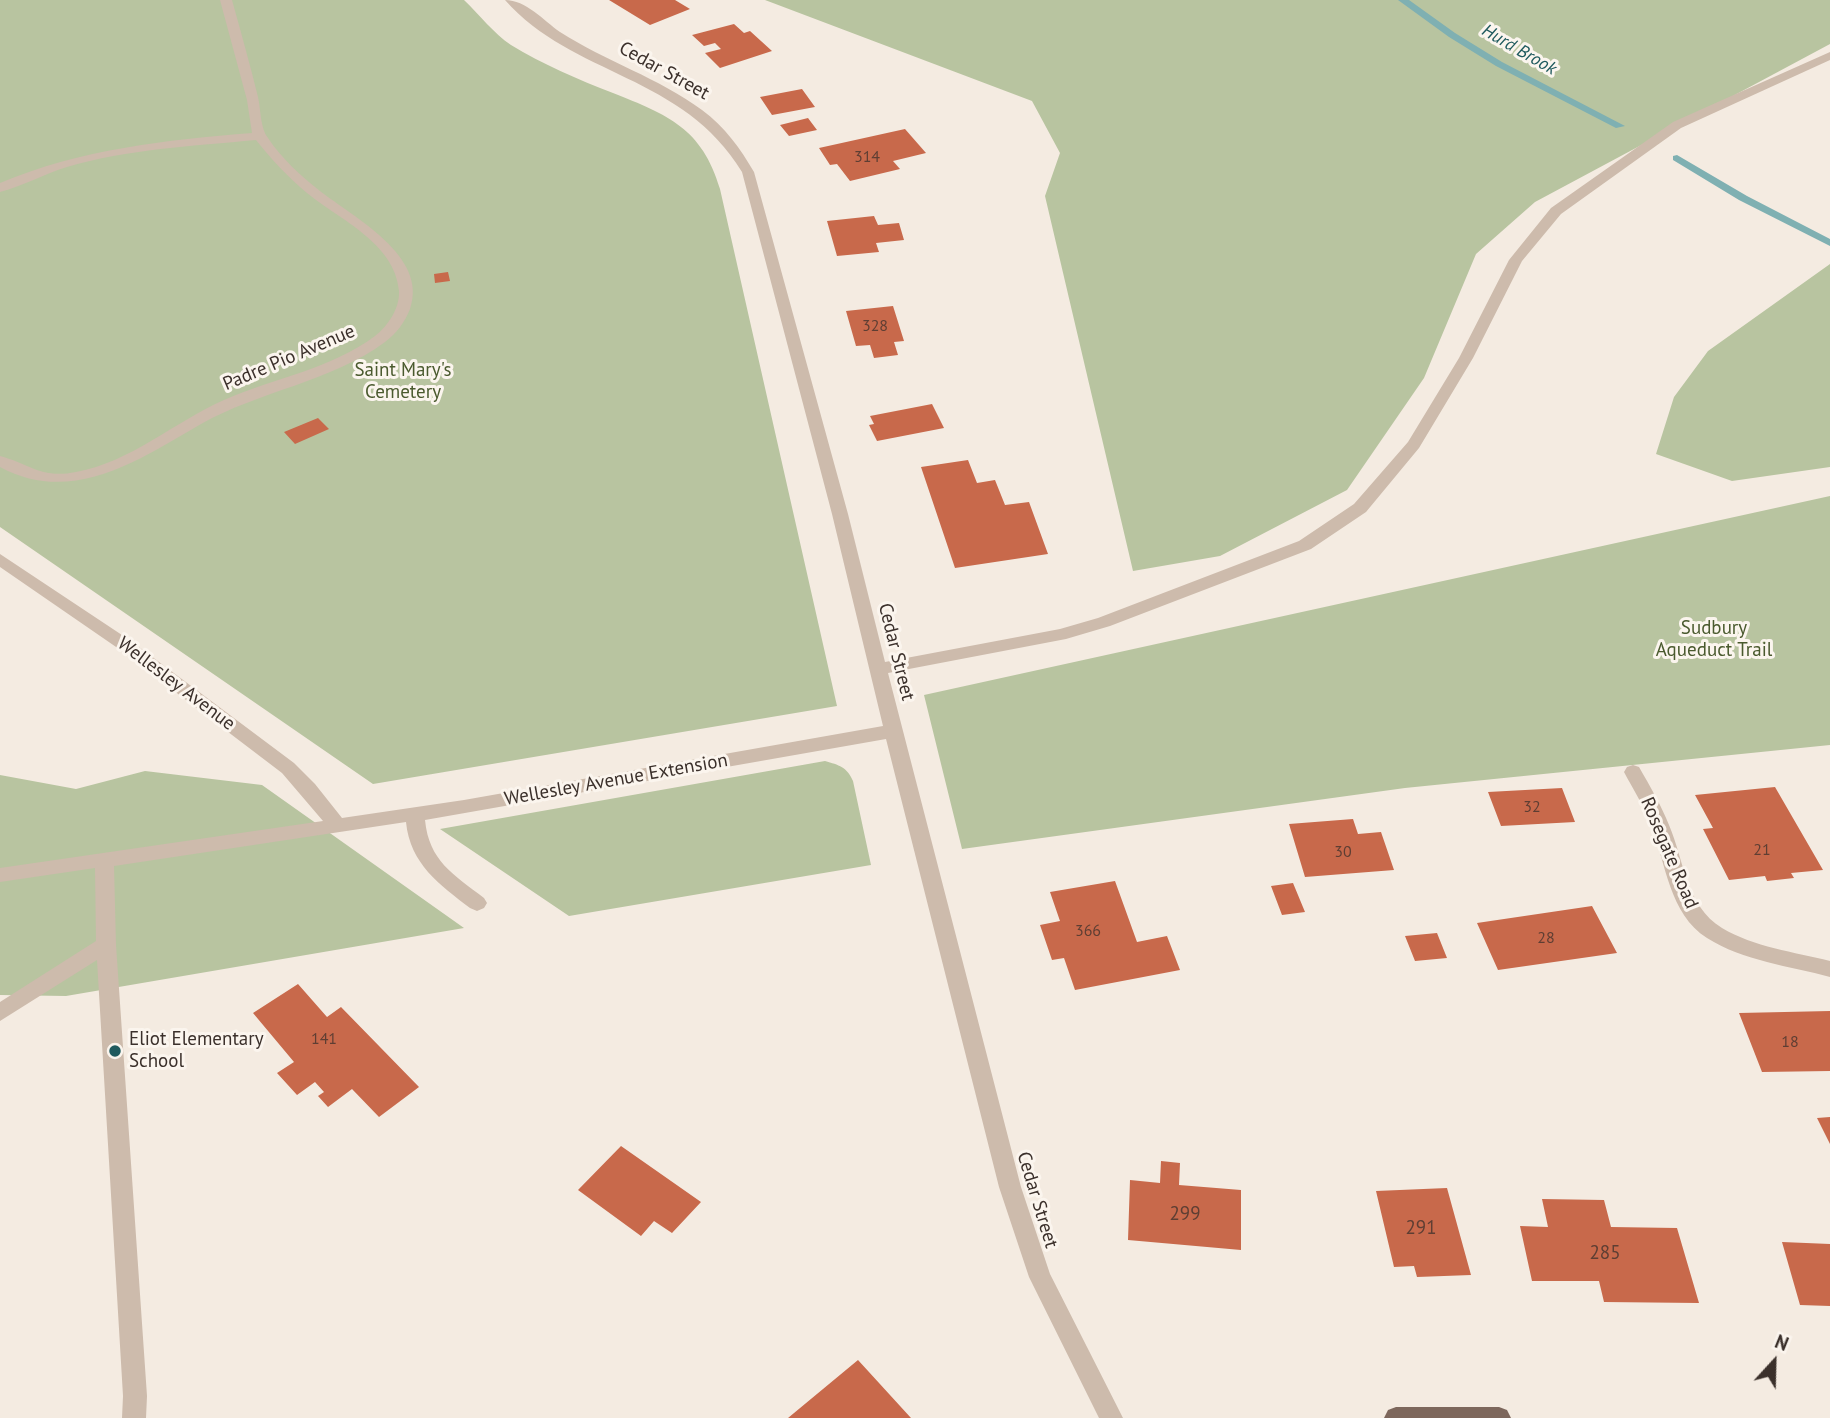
<!DOCTYPE html>
<html>
<head>
<meta charset="utf-8">
<style>
  body { margin:0 }
  #map { position:relative; width:1830px; height:1418px; overflow:hidden; background:#f4ebe1; font-family:"PT Sans",sans-serif }
  canvas { display:block }
  .north { position:absolute; left:1739px; top:1327px; width:70px; height:70px; -webkit-text-stroke:5px #fbf5ee; paint-order:stroke; rotate:22deg; font-size:19px; font-weight:700; line-height:28px; text-align:center; color:#3b302b }
  .north::after { content:''; display:block; margin:auto; width:24px; height:32px; background:#3b302b; clip-path:polygon(50% 0,100% 100%,50% 72%,0 100%) }
</style>
</head>
<body>
<div id="map">
<canvas width="1830" height="1418"></canvas>
<div class="north">N</div>
</div>
<script>
const g = document.querySelector('canvas').getContext('2d');
g.lineJoin = 'round';
function fillPath(path, color) { g.fillStyle = color; g.fill(path, 'evenodd'); }
function trace(path, color, width, dash) { g.strokeStyle = color; g.lineWidth = width; g.lineCap = dash ? 'butt' : 'round'; g.setLineDash(dash || []); g.stroke(path); }
function write(font, color, halo, rows, align = 'center') {
  g.font = font + ' "PT Sans",sans-serif'; g.lineWidth = 6; g.setLineDash([]); g.textBaseline = 'middle'; g.strokeStyle = halo; g.fillStyle = color; for (const [text, x, y, turn = 0] of rows) {
    g.save(); g.translate(x, y); g.rotate((+turn || 0) * Math.PI / 180); g.textAlign = isNaN(turn) ? turn : align; if (halo) g.strokeText(text, 0, 0); g.fillText(text, 0, 0); g.restore();
  }
}
fillPath(new Path2D(`
  M0 0H464C479 14 494 34 511 45 542 64 579 80 613 93 668 115 702 128 720 189L837 706 373 784 0 527Z
  M765 0H1830V44L1535 202 1476 254 1424 378 1347 490 1220 556 1133 571 1045 196 1060 153 1032 101Z
  M1830 264V467L1732 481 1656 454 1674 397 1708 351Z
  M1830 496V745L1405 788 962 849 924 695Z
  M825 761C839 765 847 767 853 781L871 865 569 916 440 829Z
  M145 771 262 785 464 928 66 996 0 995V775L76 789Z`), '#b8c4a0');
fillPath(new Path2D(`
  M1398 0H1409L1455 33 1502 62 1625 126 1616 128 1496 66 1449 37Z
  M1677 155 1747 196 1830 239V246L1739 200 1673 160V156Z`), '#7fb0b2');
fillPath(new Path2D(`
  M609 0H675L690 9 650 25Z
  M734 24 744 33 750 31 772 51 720 68 705 53 721 49 715 43 704 46 692 35Z
  M802 89 815 107 772 115 760 97Z
  M808 118 817 130 789 136 780 125Z
  M905 129 926 153 893 161 900 169 850 181 837 164 830 165 819 148Z
  M874 216 878 225 899 223 904 240 876 243 879 252 837 256 827 221Z
  M448 272 450 281 435 283 434 274Z
  M893 306 904 341 894 342 898 355 874 358 870 345 856 346 846 311Z
  M932 404 944 428 877 441 869 425 874 424 870 416Z
  M318 418 329 429 295 444 284 432Z
  M968 460 977 483 995 480 1005 505 1029 502 1048 554 955 568 921 467Z
  M1775 787 1823 870 1791 873 1794 878 1767 881 1765 876 1729 880 1703 829 1713 828 1695 795Z
  M1562 788 1575 822 1501 826 1488 792Z
  M1353 819 1358 834 1381 832 1394 870 1305 877 1289 824Z
  M1115 881 1137 942 1167 936 1180 970 1075 990 1064 958 1052 960 1040 925 1060 921 1050 892Z
  M1293 883 1305 912 1282 915 1271 886Z
  M1592 906 1617 953 1498 970 1477 923Z
  M1437 933 1447 958 1415 961 1405 936Z
  M298 984 327 1017 341 1007 419 1087 379 1117 352 1089 328 1107 318 1096 324 1092 315 1082 297 1095 277 1073 294 1062 253 1013Z
  M1830 1011V1071L1762 1072 1739 1013Z
  M1830 1117V1144L1817 1118Z
  M621 1146 701 1202 672 1233 654 1221 641 1236 578 1190Z
  M1161 1161 1180 1163 1179 1185 1241 1190V1250L1128 1240 1130 1180 1160 1183Z
  M1447 1188 1471 1275 1417 1277 1414 1266 1394 1267 1376 1191Z
  M1542 1199 1604 1200 1611 1227 1677 1228 1699 1303 1604 1302 1599 1281H1532L1520 1226 1548 1227Z
  M1782 1242 1830 1244V1306L1800 1305Z
  M858 1360 911 1418H788Z`), '#c8694b');
fillPath(new Path2D(`
  M220 0H232C241 32 250 65 258 97 261 110 260 128 268 138 281 158 301 176 320 191 353 217 429 256 410 309 405 322 396 334 385 342 331 382 259 391 201 424 139 460 72 506 0 467V456C30 464 41 479 76 472 131 462 174 422 224 400 274 378 331 369 375 336 388 326 400 308 399 291 395 243 340 220 307 193 288 177 271 159 256 140 193 146 128 149 67 167 44 174 23 186 0 192V183C81 149 166 140 252 133L247 100Z
  M505 0C526 0 543 20 560 32 605 61 659 78 702 110 725 127 740 148 754 172L848 514 885 662 1060 629 1098 618 1299 541 1354 504 1408 442 1459 358 1509 260 1551 208 1673 122 1830 52V60L1681 128 1561 214 1522 261 1473 358 1419 448 1366 512 1311 549 1110 626 1066 639 888 673 1021 1187 1050 1274 1123 1418H1099L1029 1277 999 1187 886 739 425 820C429 861 453 874 484 898L487 903 484 908 477 911 470 908C440 885 410 864 406 822L114 866 116 945 147 1396 146 1418H122L123 1396 97 960 0 1021V1002L96 941 95 868 0 882V868L323 821 282 773 119 649 0 567V554L131 641 294 763 315 784 342 818 464 800 883 726 832 514 742 172C683 74 573 77 505 0Z
  M1633 765 1639 767C1650 786 1661 805 1669 825 1684 860 1686 906 1722 928 1754 947 1794 952 1830 961V977C1790 966 1743 961 1707 938 1669 914 1666 863 1651 825 1644 806 1633 789 1624 772L1627 767Z`), '#cdbbac');
fillPath(new Path2D(`
  M1396 1407H1499L1507 1410 1511 1418H1384L1388 1410Z`), '#7d675c');
for (const [x, y, r, color] of [
  [115,1051,7,"#1f5a5e"]
]) { const dot = new Path2D(); dot.arc(x, y, r, 0, 2 * Math.PI); g.fillStyle = color; g.fill(dot); trace(dot, '#fbf5ee', 2.5); }
write('16px', '#5e3e33', null, [
  ["314",867,157],
  ["328",875,326],
  ["32",1532,807],
  ["21",1762,850],
  ["30",1343,852],
  ["366",1088,931],
  ["28",1546,938],
  ["141",324,1039],
  ["18",1790,1042]
]);
write('italic 18px', '#1f5a5e', '#fbf5ee', [
  ["Hurd Brook",1519,50,30]
]);
write('19px', '#3b302b', '#fbf5ee', [
  ["Cedar Street",664,71,29],
  ["Padre Pio Avenue",289,358,-23],
  ["Cedar Street",896,652,76],
  ["Wellesley Avenue",176,684,37],
  ["Wellesley Avenue Extension",616,780,-10],
  ["Rosegate Road",1669,853,67],
  ["Cedar Street",1037,1200,73]
]);
write('19px', '#4a5a2e', '#fbf5ee', [
  ["Saint Mary's",403,371],
  ["Cemetery",403,393],
  ["Sudbury",1714,629],
  ["Aqueduct Trail",1714,651]
]);
write('19px', '#3b302b', '#fbf5ee', [
  ["Eliot Elementary",129,1040],
  ["School",129,1062]
], 'left');
write('19px', '#5e3e33', null, [
  ["299",1185,1215],
  ["291",1421,1229],
  ["285",1605,1254]
]);
</script>
</body>
</html>
